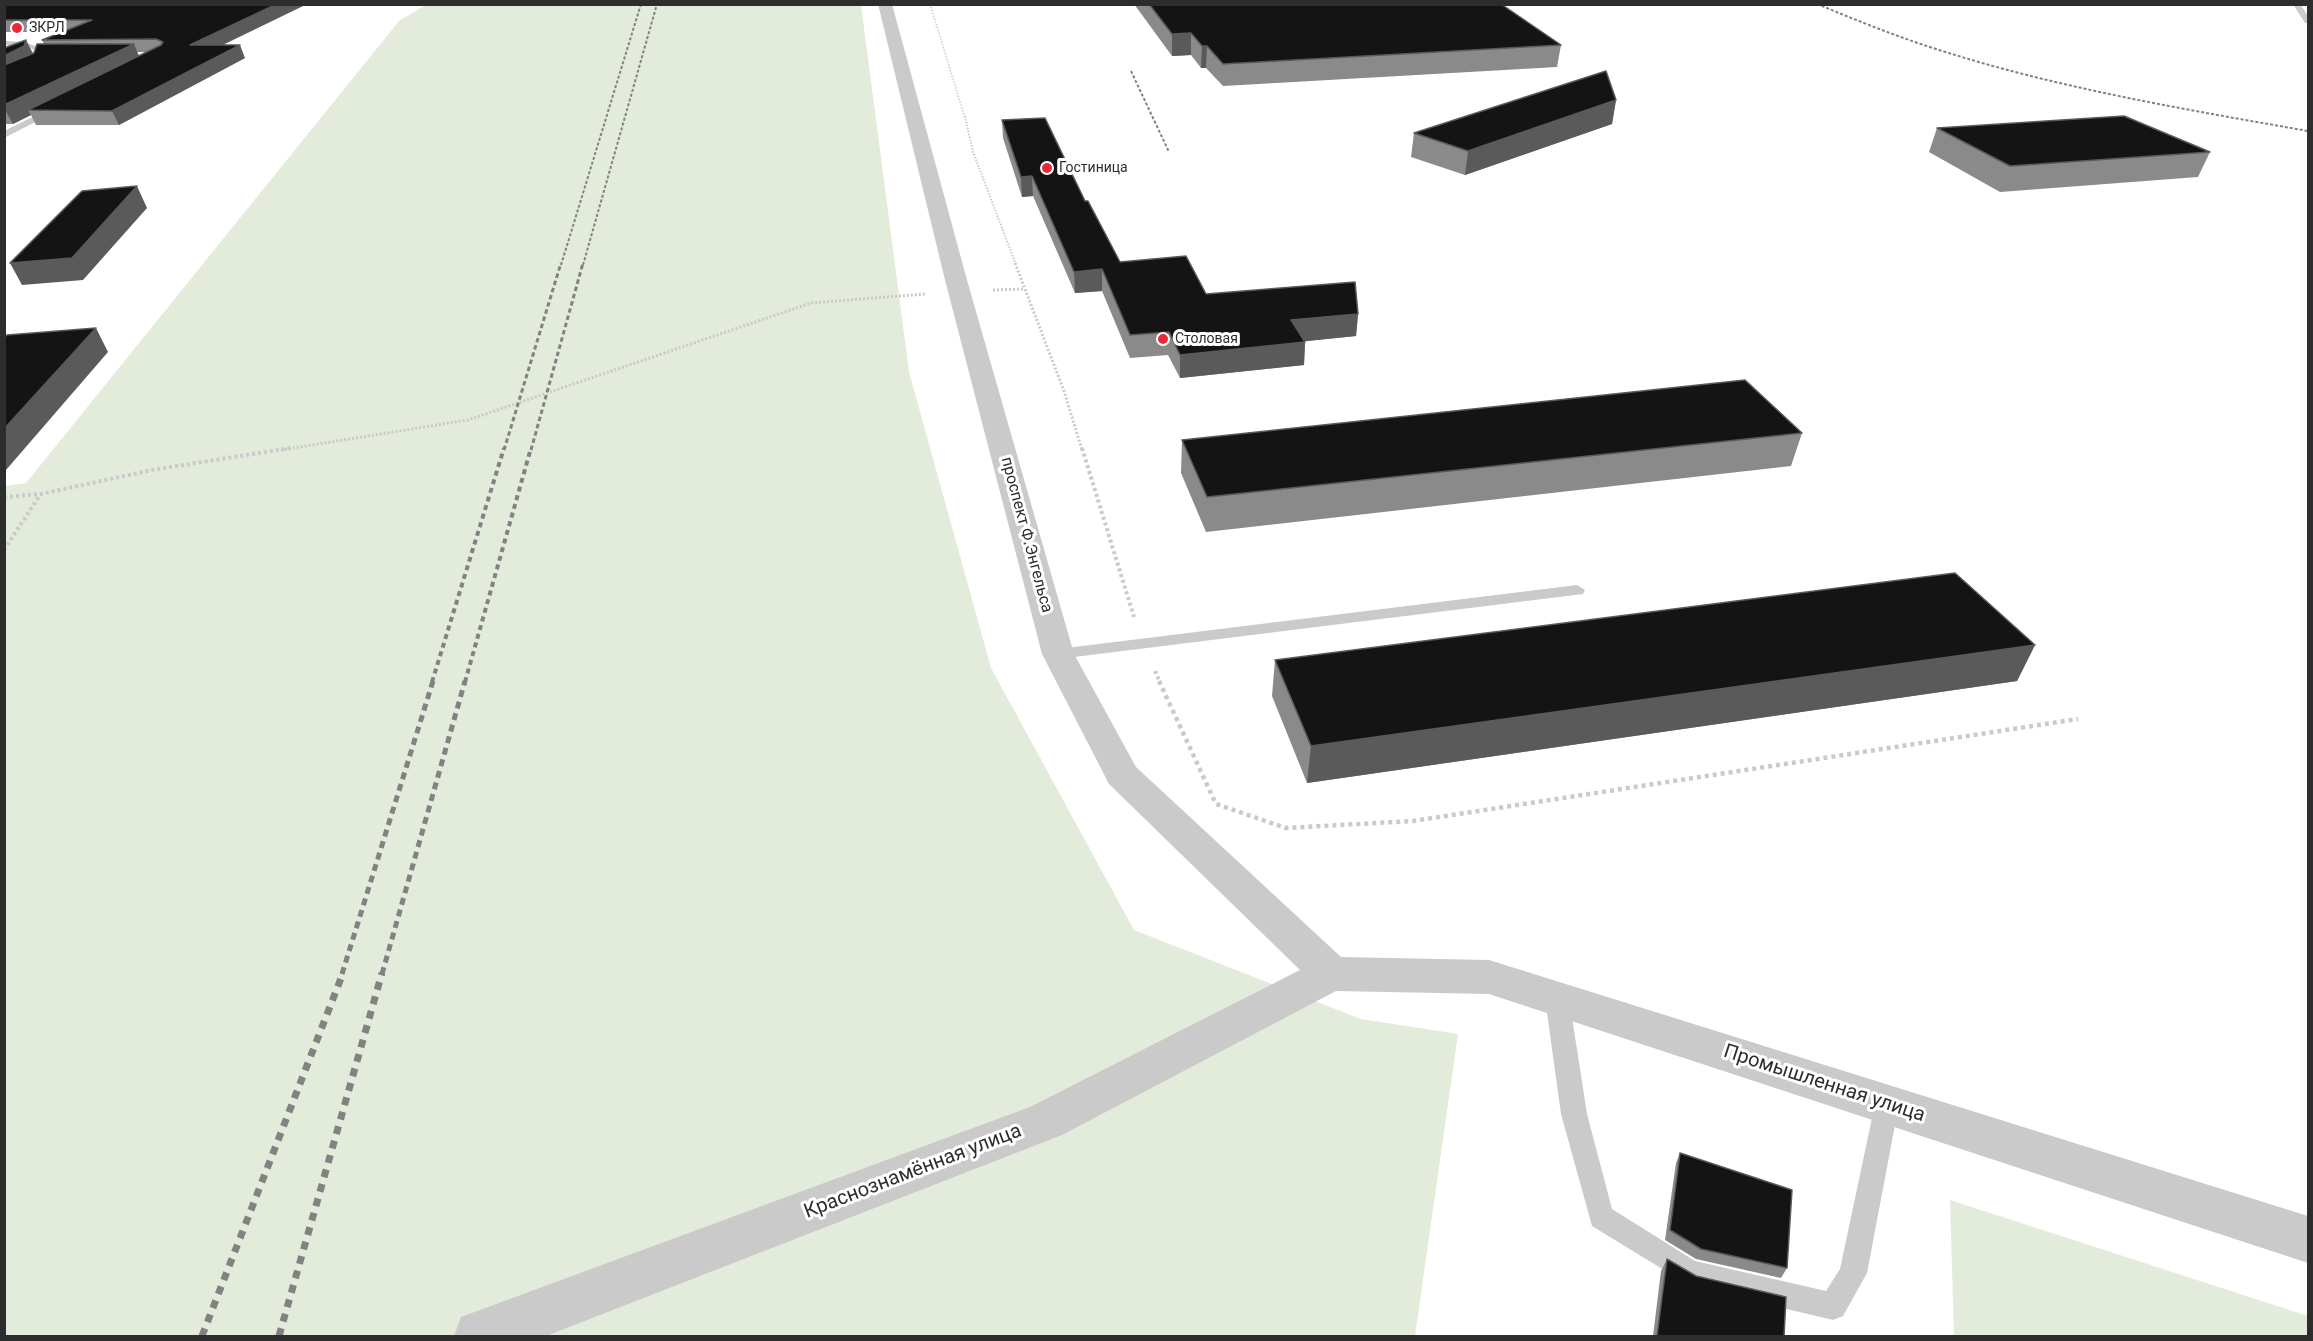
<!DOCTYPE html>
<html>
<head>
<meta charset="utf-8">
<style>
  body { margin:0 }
  #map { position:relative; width:2313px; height:1341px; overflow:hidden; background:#fff; font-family:Roboto,sans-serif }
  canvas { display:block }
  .frame { position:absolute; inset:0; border:6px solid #2d2d2d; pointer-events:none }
</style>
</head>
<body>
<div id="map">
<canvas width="2313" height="1341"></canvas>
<div class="frame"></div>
</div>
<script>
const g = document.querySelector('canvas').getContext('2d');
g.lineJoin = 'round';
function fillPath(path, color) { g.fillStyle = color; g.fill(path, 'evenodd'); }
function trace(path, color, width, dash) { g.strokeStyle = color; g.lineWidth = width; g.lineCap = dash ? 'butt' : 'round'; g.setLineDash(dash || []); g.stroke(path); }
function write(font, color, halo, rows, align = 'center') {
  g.font = font + ' Roboto,sans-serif'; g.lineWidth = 6; g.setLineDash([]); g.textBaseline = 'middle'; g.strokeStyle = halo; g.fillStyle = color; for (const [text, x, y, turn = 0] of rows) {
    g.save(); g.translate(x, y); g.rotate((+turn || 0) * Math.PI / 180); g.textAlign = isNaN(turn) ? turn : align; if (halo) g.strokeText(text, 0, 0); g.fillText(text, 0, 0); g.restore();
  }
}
fillPath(new Path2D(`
  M426 5H861L909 372 991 668 1134 930 1361 1019 1458 1034 1415 1336H5V486L26 483 399 21Z
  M1950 1200 2308 1316V1336H1954Z`), '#e3ebda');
trace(new Path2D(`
  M930 4 965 118`), '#cacaca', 1.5, [1.5, 1.5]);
trace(new Path2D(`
  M965 116 973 152 1016 265`), '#cacaca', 2, [1.5, 1.5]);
trace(new Path2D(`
  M1015 263 1064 391 1082 450
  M993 290 1025 289
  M281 450 468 420 811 303 925 294`), '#cacaca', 3, [2, 2]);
trace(new Path2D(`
  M1082 448 1134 617
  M4 497 41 494 152 470 290 448
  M4 550 40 495
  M1155 671 1160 682`), '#cacaca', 4, [3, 3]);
trace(new Path2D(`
  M1159 681 1216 804 1286 828 1413 821 2078 719`), '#cacaca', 4.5, [4, 4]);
fillPath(new Path2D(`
  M2293 4H2300L2308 16V23H2305Z
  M4 41 24 42 47 50 41 68 4 86V80L34 65 39 51 23 46 4 45Z
  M51 108 59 110 4 138V131Z
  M1577 585 1585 590 1583 594 1058 659 1052 658 1049 654 1052 650 1058 649Z
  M1557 989 1565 991 1569 998 1587 1114 1612 1209 1695 1261 1826 1291 1840 1269 1875 1104 1878 1096 1887 1093 1896 1096 1899 1104 1867 1273 1843 1316 1833 1320 1690 1286 1592 1226 1561 1114 1545 998 1549 991Z`), '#cacaca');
fillPath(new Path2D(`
  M878 4H892L967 280 1074 654 1136 767 1341 957 1489 960 2308 1216V1263L1489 994 1336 991 1062 1135 546 1336H454L461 1317 480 1310 1030 1107 1300 970 1109 784 1042 654 945 280Z`), '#cacaca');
trace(new Path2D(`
  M1817 4C1856 20 1895 36 1936 49 2057 88 2183 109 2308 131
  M1131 71 1169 152
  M561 265 641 4
  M583 265 657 4`), '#828282', 2, [3, 2]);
trace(new Path2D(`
  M504 450 561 263
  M531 450 583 263`), '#828282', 3, [4.5, 3]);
trace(new Path2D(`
  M432 682 504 448
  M465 682 531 448`), '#828282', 4, [5, 4]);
trace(new Path2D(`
  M342 974 433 681
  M382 974 465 681`), '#828282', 5, [7, 5]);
trace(new Path2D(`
  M202 1336 343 973
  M279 1336 382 973`), '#828282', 7, [8, 7]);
fillPath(new Path2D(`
  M4 4H307L223 45 245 58 119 125H36L31 115 13 124H4V48L26 40 33 53 44 44 42 40 61 32H4ZM137 52H147L139 56Z
  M1134 4H1501L1561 45 1557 67 1223 86 1206 68H1201L1191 55 1172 56Z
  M1616 100 1612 124 1465 175 1411 157 1414 133Z
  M1002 120 1085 201 1120 262 1206 294 1358 314 1356 336 1305 341 1304 365 1180 378 1168 355 1130 358 1102 291 1075 293 1033 196 1022 197 1003 138Z
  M1937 128 2210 152 2198 177 2000 192 1929 152Z
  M1802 433 1791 466 1206 532 1181 473 1182 440Z
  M2035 645 2017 681 1307 783 1272 696 1275 660Z
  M1680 1153 1787 1268 1781 1278 1696 1259 1665 1240 1676 1163Z
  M1667 1259 1784 1336H1653L1661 1271Z`), '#8a8a8a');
fillPath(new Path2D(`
  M277 4H307L195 58 190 45Z
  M1191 33V55L1172 56V34Z
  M26 40 34 57 4 77V56Z
  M134 44 141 61 28 110 31 115 13 124 4 108V105Z
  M240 45 245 58 119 125 112 111Z
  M1202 46H1207L1206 68H1201Z
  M1616 100 1612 124 1465 175 1468 151Z
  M1032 176 1033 196 1022 197 1021 177Z
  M137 186 147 208 83 280 22 285 10 263Z
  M1102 269V291L1075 293 1074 272Z
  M1358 314 1356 336 1289 343 1291 320Z
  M96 328 108 352 6 470 4 467V429Z
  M1305 342 1304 365 1180 378V355Z
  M2035 645 2017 681 1307 783 1311 746Z`), '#5a5a5a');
const building = new Path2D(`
  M4 4H277L190 45H240L112 111 28 110 161 45 163 42 156 39 42 40 92 20H4Z
  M1149 4H1501L1561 45 1223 64 1207 46H1202L1191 33 1172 34Z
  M26 40 24 46 4 56V48Z
  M37 44H134L4 105V65L34 53Z
  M1606 71 1616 100 1468 151 1414 133Z
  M2124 116 2210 152 2010 166 1937 128Z
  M1045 118 1085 201H1088L1120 262 1186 256 1206 294 1355 282 1358 314 1291 320 1305 342 1180 355 1169 332 1130 335 1102 269 1074 272 1032 176 1021 177 1002 120Z
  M137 186 72 258 10 263 82 191Z
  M96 328 4 429V338L7 335Z
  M1745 380 1802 433 1207 497 1182 440Z
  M1955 573 2035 645 1311 746 1275 660Z
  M1680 1153 1792 1190 1787 1268 1701 1249 1670 1230Z
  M1667 1259 1696 1276 1786 1297 1784 1336H1657Z`);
fillPath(building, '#141414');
trace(building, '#5a5a5a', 1.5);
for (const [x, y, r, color] of [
  [17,28,6,"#e92a36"],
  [1047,168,6,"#e92a36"],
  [1163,339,6,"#e92a36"]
]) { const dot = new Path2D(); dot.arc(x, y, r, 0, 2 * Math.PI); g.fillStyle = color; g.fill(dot); trace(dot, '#fff', 2); }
write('14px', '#2d2d2d', '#fff', [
  ["ЗКРЛ",29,28],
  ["Гостиница",1059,168],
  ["Столовая",1175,339]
], 'left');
write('16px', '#2d2d2d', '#fff', [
  ["проспект Ф.Энгельса",1026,535,75]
]);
write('20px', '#2d2d2d', '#fff', [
  ["Промышленная улица",1824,1084,18],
  ["Краснознамённая улица",913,1172,-21]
]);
</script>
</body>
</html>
